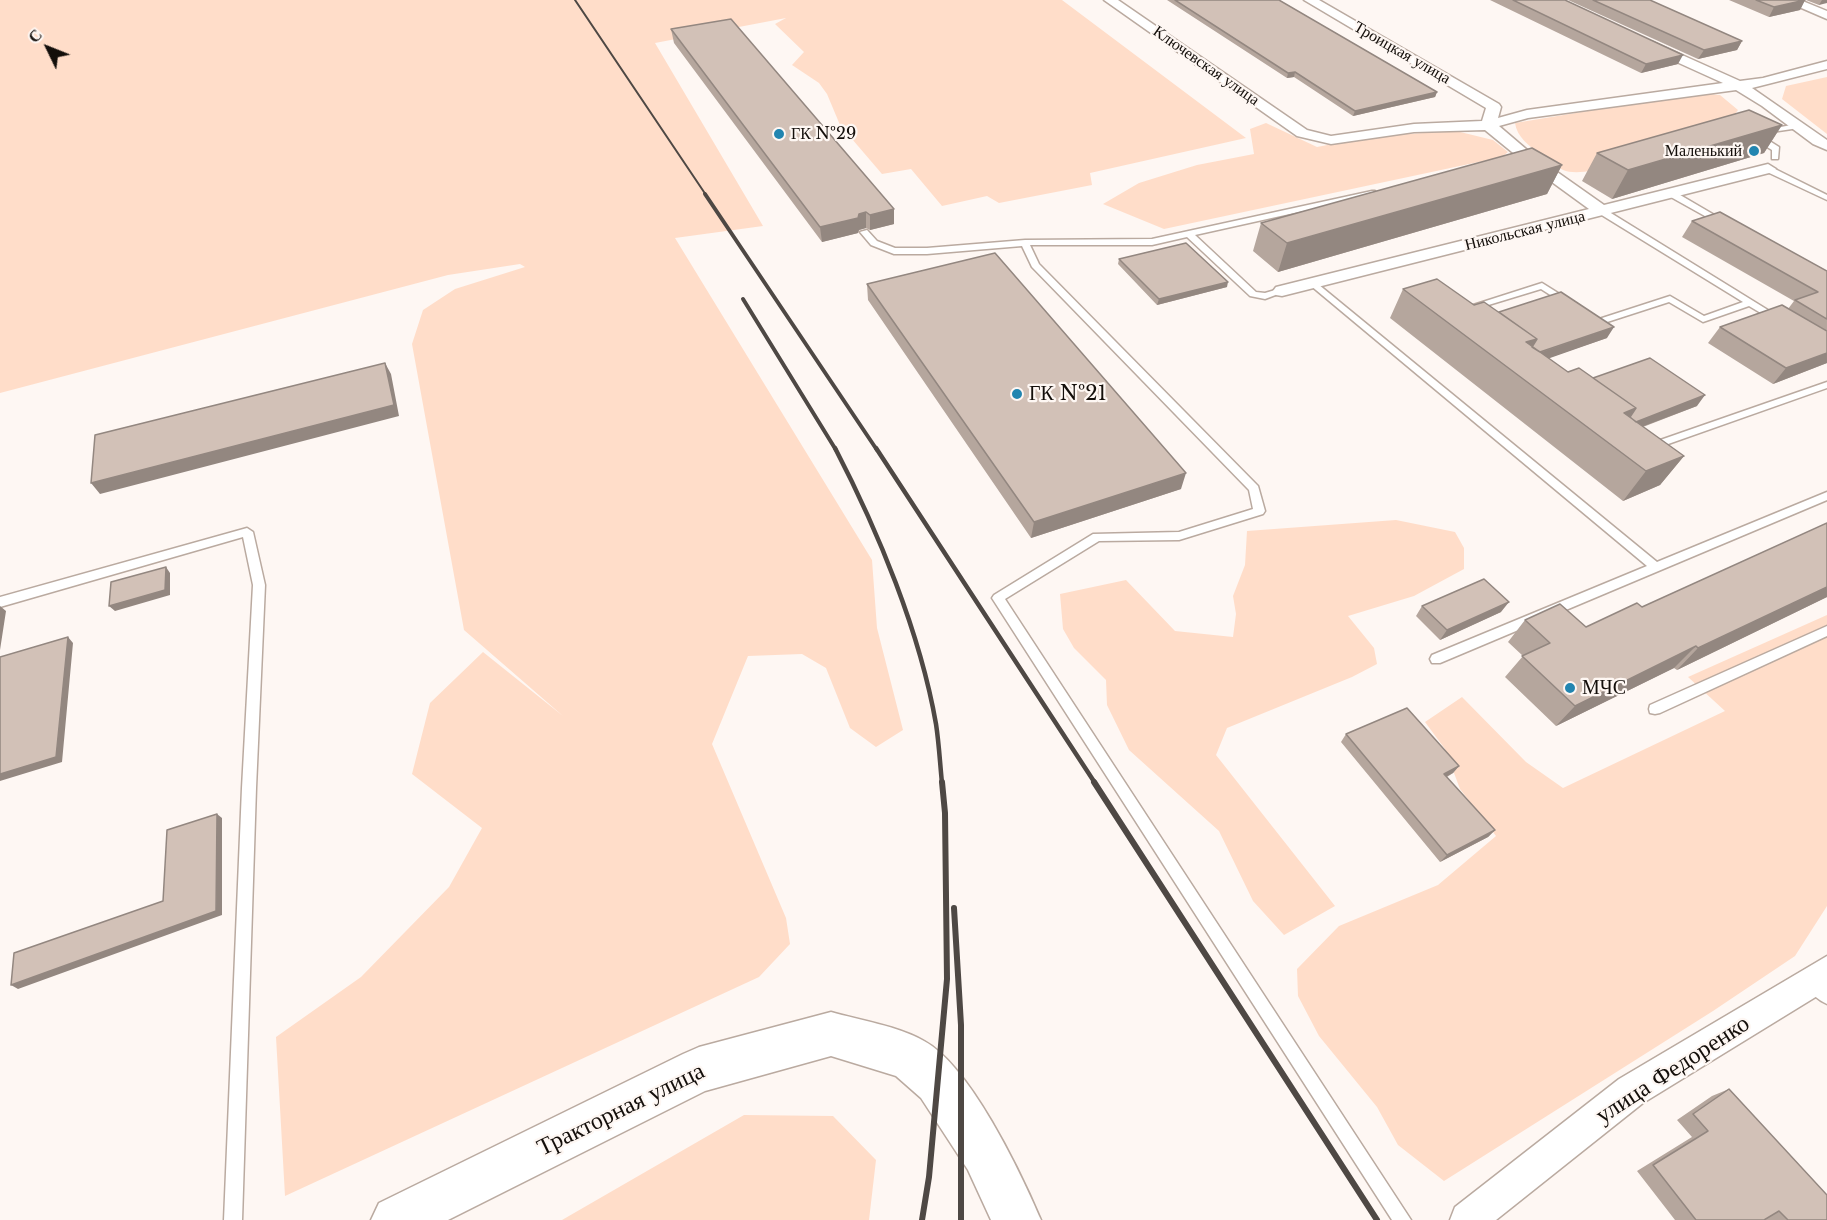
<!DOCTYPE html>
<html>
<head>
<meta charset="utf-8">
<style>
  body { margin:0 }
  #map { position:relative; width:1827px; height:1220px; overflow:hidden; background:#fef7f3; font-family:"Libre Baskerville",serif }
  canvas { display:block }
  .north { position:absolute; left:18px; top:18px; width:60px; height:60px; -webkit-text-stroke:4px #fef7f3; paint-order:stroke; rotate:313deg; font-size:16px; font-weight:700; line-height:24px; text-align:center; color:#130e0a }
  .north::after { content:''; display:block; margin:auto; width:21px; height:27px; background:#130e0a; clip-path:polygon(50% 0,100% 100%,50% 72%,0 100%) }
</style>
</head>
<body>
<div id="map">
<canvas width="1827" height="1220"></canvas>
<div class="north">С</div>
</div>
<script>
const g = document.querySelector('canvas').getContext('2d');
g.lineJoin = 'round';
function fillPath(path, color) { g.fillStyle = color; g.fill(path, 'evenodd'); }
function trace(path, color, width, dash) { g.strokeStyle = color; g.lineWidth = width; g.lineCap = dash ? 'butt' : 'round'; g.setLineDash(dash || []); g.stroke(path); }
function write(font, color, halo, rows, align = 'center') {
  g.font = font + ' "Libre Baskerville",serif'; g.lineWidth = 4.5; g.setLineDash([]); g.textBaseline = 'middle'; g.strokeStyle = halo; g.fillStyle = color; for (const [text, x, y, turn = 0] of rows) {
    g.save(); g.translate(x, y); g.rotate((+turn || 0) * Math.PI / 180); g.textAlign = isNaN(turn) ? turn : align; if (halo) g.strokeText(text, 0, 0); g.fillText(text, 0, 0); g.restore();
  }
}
fillPath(new Path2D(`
  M0 0H1062L1246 138 1090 173 1092 185 999 203 987 196 942 206 911 169 882 174 840 125 827 94 819 83 792 65 804 52 775 24 786 18 655 43 763 226 675 238 872 560 877 628 903 730 876 747 850 728 826 668 802 654 748 656 712 744 786 918 790 944 759 977 285 1196 276 1037 361 977 449 887 482 828 412 774 430 703 483 652 563 716 464 630 412 344 423 310 455 289 525 267 520 264 448 275 0 393Z
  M1827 77V134L1782 99 1786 86Z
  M1697 93 1720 95 1738 110 1730 121C1697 134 1594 183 1563 170 1555 166 1547 159 1540 154 1529 146 1517 137 1515 123Z
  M1266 123 1317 147 1374 136 1456 131 1493 140 1508 152 1502 157 1164 229 1103 204 1139 183 1197 165 1254 154 1250 129Z
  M1396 520 1455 532 1464 548V569L1414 596 1348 616 1374 648 1377 664 1352 677 1227 728 1216 755 1335 906 1284 935 1253 901 1219 831 1129 750 1107 705 1106 680 1074 648 1063 629 1060 594 1126 580 1175 631 1233 637 1236 614 1233 596 1245 565 1247 531Z
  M1827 615V906L1795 956 1713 1011 1444 1181 1398 1145 1377 1107 1319 1036 1298 996 1297 969 1339 926 1438 885 1496 836 1460 789 1445 749 1425 722 1462 697 1526 762 1563 788 1725 711 1688 677Z
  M744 1115 833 1116 876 1160 869 1220H562Z`), '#ffddc9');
const service = new Path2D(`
  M1796 124 1800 126 1799 128 1765 133 1761 131Z
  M1754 135H1760L1779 147 1778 159H1772V150L1754 139Z
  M1765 167H1771L1827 195V200L1765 171Z
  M1372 191H1375V195L1195 235 1256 292 1265 293 1282 288 1286 291 1265 299 1250 296 1187 237 1152 245H1030L1039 264 1258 486 1265 511 1263 514 1179 540 1099 541 1005 599 1411 1220H1392L992 598 994 595 1093 534 1179 532 1253 509 1249 490 1032 267 1022 246 927 254H894L871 245 860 232 867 230 877 241 895 248H927L1025 240 1152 239Z
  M1669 192H1675L1728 223 1721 225 1669 196Z
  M1600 210H1606L1784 320 1782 322H1776L1749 306 1703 322 1669 302 1601 324H1595L1586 318V314H1592L1599 319 1670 296 1704 316 1743 302 1600 214Z
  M1313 280 1657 562 1827 492V500L1440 663H1432L1430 659 1432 655 1647 566 1310 285V281Z
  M1542 283 1574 303 1572 305H1566L1541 289 1472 310 1467 307Z
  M1827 382V388L1654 449H1646L1645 447 1646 445Z
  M247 528 253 532 265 585 256 788 242 1220H224L242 788 253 585 243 537 0 607V597Z
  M1827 626V636L1660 713 1655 714 1650 713 1649 709 1650 705Z
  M1813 975 1827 985V1004C1818 1000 1809 992 1805 983L1807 977Z`);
const minor = new Path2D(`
  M1104 0H1118L1307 130 1331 136 1414 124 1482 121 1486 108 1304 0H1319L1499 104 1501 107 1498 118 1527 110 1723 83 1648 49 1646 46 1648 43 1653 42 1740 81 1763 78 1827 61V69L1752 88 1827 140V150L1813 144 1762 106 1736 90 1528 118 1499 126 1533 155 1604 205 1768 164 1776 169 1773 172 1282 296 1276 295 1273 291 1276 287 1589 209 1523 161 1485 130 1414 132 1331 144 1297 136Z
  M1783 0H1800L1827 11V19Z
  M1827 956V990L1643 1103 1496 1220H1450L1455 1207 1619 1079Z`);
const secondary = new Path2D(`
  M831 1012C859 1020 898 1026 924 1041 970 1066 1020 1171 1041 1220H991L968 1170 921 1098 896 1076 831 1056 705 1091 448 1220H371L379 1203 683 1054 699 1047Z`);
trace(service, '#baaaa0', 3);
trace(minor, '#baaaa0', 3);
trace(secondary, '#baaaa0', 3);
fillPath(service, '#fff');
fillPath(minor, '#fff');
fillPath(secondary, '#fff');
trace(new Path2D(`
  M575 0 706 195`), '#4e4844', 2);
trace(new Path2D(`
  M705 194 877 450
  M743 299 836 450`), '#4e4844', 4);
trace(new Path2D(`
  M835 448C878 531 920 632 936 724 939 743 940 764 942 783
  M876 448 1095 783`), '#4e4844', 4.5);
trace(new Path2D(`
  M1094 782 1377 1220
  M954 908 961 1025V1220
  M922 1220 929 1177 947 979 945 813 942 782`), '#4e4844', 6);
fillPath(new Path2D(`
  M1167 0H1279L1437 92 1435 97 1353 116 1294 77 1287 78Z
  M1490 0H1565L1678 64 1641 73Z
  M1568 0H1650L1742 41 1737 50 1698 59Z
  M1729 0H1805L1800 10 1769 17Z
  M1806 0H1827L1819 5Z
  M671 29 894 224 870 230 866 228 859 230 858 233 822 242 674 43Z
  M1782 125 1764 153 1612 199 1582 181 1597 153Z
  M1562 165 1547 194 1278 272 1253 251 1261 223Z
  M1692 221 1827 271V363L1773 384 1708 343 1720 327 1788 309 1794 301 1682 237Z
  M1119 259 1227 287 1157 305 1118 264Z
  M867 284 1181 489 1031 538 868 300Z
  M1403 289 1474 305 1499 312 1607 338 1548 358 1568 372 1593 378 1697 406 1643 427 1684 456 1660 485 1623 501 1390 318Z
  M1827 523V597L1677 670 1674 668 1556 726 1505 677 1523 656 1508 642 1525 620 1586 627 1642 607Z
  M1422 606 1501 612 1440 640 1416 616Z
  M1346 734 1459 766 1453 773 1447 777 1495 830 1488 837 1440 862 1341 742Z
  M1729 1089 1827 1220H1675L1637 1171 1692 1137 1677 1120 1712 1096Z`), '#b5a69d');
fillPath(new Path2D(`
  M1805 0 1800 10 1769 17 1774 7Z
  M1822 0H1827V3L1819 5Z
  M1742 41 1737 50 1698 59 1704 50Z
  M1683 55 1678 64 1641 73 1646 64Z
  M1295 72 1294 77 1287 78 1288 73Z
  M1437 92 1435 97 1353 116 1355 111Z
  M1782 125 1764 153 1612 199 1628 170Z
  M1562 165 1547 194 1278 272 1287 243Z
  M894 209V224L870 230V215Z
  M866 212V228L859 230 858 233 822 242 820 227Z
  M1228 282 1227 287 1157 305 1159 299Z
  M1614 327 1607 338 1533 364 1539 353Z
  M1537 339 1520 368 1526 342Z
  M1827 353V363L1773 384 1786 368Z
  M385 363 391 374 399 416 100 494 91 483Z
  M1705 395 1697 406 1628 432 1636 422Z
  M1636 408 1615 437 1624 413Z
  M1684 456 1660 485 1623 501 1646 471Z
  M1186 473 1181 489 1031 538 1034 522Z
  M166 567 170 573V595L115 611 109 606Z
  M1827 587V597L1677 670 1698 648Z
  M1509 602 1501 612 1440 640 1447 630Z
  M0 606 6 611 0 650Z
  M68 637 73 643 62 762 0 781V774Z
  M1696 646 1674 668 1556 726 1575 706Z
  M1459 766 1453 773 1438 781 1444 774Z
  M217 814 222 818V915L18 989 11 985 216 911Z
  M1495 830 1488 837 1440 862 1447 855Z`), '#938780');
const building = new Path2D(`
  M1175 0H1279L1437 92 1355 111 1295 72 1288 73Z
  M1513 0H1565L1683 55 1646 64Z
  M1593 0H1650L1742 41 1704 50Z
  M1756 0H1805L1774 7Z
  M731 19 894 209 870 215 866 212 859 214 858 218 820 227 671 29Z
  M1749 110 1782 125 1628 170 1597 153Z
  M1532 148 1562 165 1287 243 1261 223Z
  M1720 212 1827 271V319L1795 300 1818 292 1692 221Z
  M1186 243 1228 282 1159 299 1119 259Z
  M995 253 1186 473 1034 522 867 284Z
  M1437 279 1474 305 1484 302 1537 339 1526 342 1568 372 1579 368 1636 408 1624 413 1684 456 1646 471 1403 289Z
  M1561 292 1614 327 1540 352 1532 347 1537 339 1499 312Z
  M1782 305 1827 331V353L1786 368 1720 327Z
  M1650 358 1705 395 1636 422 1630 417 1636 408 1593 378Z
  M385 363 394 405 91 483 95 435Z
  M1827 523V587L1698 648 1696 646 1575 706 1522 656 1550 643 1525 620 1560 604 1586 627 1637 603 1642 607Z
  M166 567 165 590 109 606 111 582Z
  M1484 579 1509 602 1447 630 1422 606Z
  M68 637 56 757 0 774V657Z
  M1407 708 1459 766 1444 774 1495 830 1447 855 1346 734Z
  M217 814 216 911 11 985 14 953 163 901 167 830Z
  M1729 1089 1827 1195V1220H1788L1779 1211 1764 1220H1696L1653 1165 1708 1131 1693 1114Z`);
fillPath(building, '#d2c1b7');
trace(building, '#938780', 1.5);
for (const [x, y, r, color] of [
  [779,134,6,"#2285b0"],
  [1754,151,6,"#2285b0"],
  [1017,394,6,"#2285b0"],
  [1570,688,6,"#2285b0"]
]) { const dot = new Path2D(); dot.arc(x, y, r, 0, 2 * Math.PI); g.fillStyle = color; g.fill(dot); trace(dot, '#fef7f3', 2); }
write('16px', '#130e0a', '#fef7f3', [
  ["Троицкая улица",1402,53,30],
  ["Ключевская улица",1206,66,35],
  ["Никольская улица",1525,231,-14]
]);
write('16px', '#130e0a', '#fef7f3', [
  ["ГК №29",791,134],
  ["Маленький",1742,151,"right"]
], 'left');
write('20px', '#130e0a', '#fef7f3', [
  ["ГК №21",1029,394],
  ["МЧС",1582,688]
], 'left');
write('24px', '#130e0a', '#fef7f3', [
  ["улица Федоренко",1673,1070,-33],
  ["Тракторная улица",621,1110,-26]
]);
</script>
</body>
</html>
